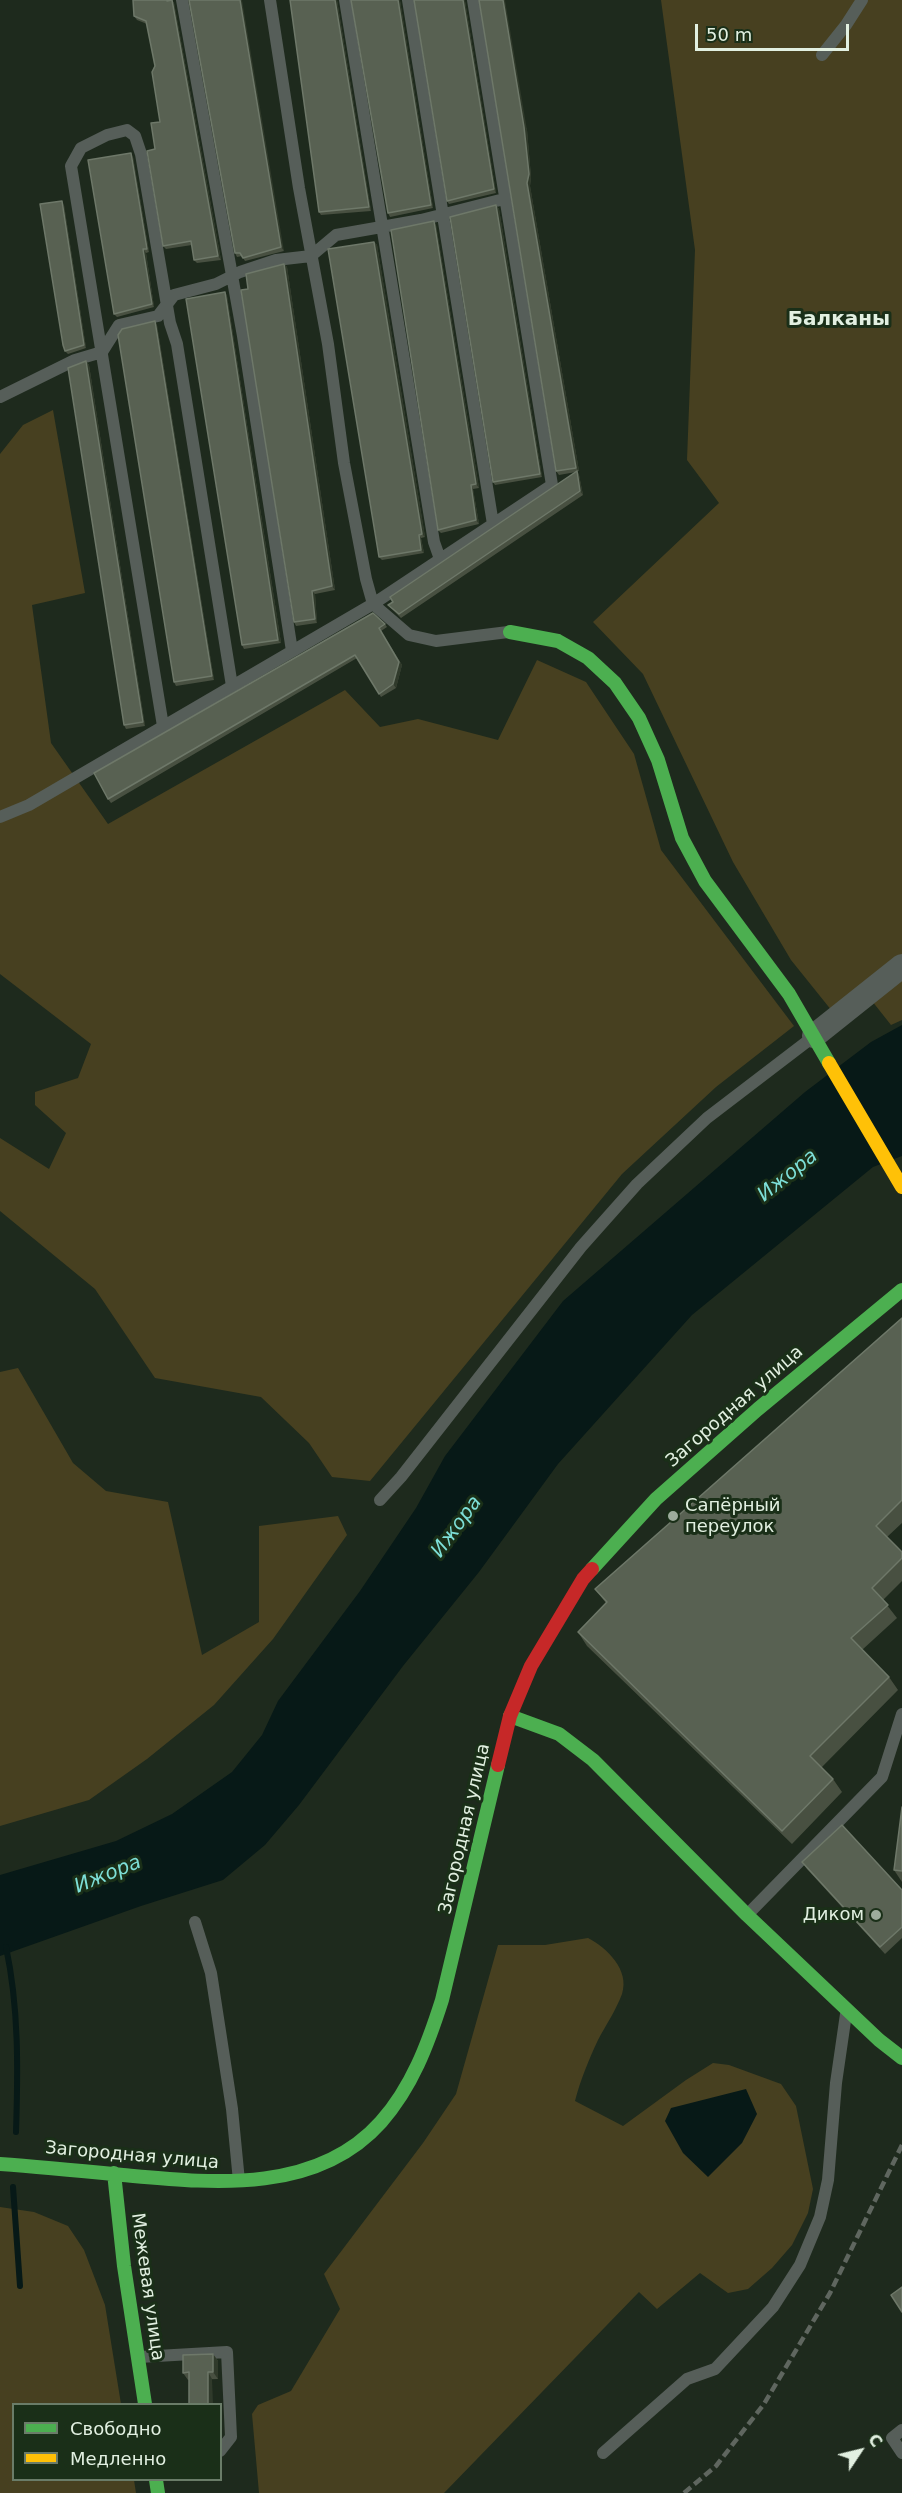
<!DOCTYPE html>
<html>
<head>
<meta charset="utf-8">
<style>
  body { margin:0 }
  #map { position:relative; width:902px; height:2493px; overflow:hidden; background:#1e2a1d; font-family:"DejaVu Sans",sans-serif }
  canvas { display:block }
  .legend { position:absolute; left:12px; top:2403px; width:210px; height:78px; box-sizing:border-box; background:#1a2f18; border:2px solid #6a7c68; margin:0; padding:8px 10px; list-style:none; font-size:18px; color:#e2f0e1 }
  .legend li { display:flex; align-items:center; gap:12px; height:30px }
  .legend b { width:30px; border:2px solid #6a7c68 }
  .north { position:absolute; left:830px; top:2421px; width:60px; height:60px; -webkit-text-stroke:4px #1a2f18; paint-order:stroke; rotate:55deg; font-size:16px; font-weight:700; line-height:24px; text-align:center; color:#e2f0e1 }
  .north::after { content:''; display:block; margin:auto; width:21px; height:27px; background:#e2f0e1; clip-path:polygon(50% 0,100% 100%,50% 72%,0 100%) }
  .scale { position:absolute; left:695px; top:24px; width:154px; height:27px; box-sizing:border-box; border:3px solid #e2f0e1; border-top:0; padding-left:8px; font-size:18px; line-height:21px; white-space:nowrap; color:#e2f0e1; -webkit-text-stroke:4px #1a2f18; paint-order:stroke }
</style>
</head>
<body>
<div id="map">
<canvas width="902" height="2493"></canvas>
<ul class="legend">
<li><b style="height:8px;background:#4caf50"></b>Свободно</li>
<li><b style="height:8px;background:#ffc107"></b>Медленно</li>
</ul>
<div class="north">С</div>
<div class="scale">50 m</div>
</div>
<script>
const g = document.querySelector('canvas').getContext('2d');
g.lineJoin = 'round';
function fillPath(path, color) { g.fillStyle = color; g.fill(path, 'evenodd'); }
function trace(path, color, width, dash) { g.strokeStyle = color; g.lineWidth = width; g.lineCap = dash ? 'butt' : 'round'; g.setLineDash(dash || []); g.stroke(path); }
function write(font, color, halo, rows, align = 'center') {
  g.font = font + ' "DejaVu Sans",sans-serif'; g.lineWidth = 6; g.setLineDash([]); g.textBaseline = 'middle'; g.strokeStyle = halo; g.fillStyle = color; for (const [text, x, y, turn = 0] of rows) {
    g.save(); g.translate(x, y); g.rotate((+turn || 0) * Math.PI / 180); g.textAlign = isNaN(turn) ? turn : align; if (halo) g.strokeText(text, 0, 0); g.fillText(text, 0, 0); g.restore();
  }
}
fillPath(new Path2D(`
  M661 0H902V959L832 1011 791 960 733 862 643 674 593 622 719 503 687 460 695 250Z
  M53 410 85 593 32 605 51 743 108 824 345 690 380 727 418 719 498 740 537 660 586 682 634 754 661 850 794 1026 716 1087 622 1174 370 1481 332 1477 309 1443 261 1397 155 1378 95 1289 0 1211V1138L49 1169 66 1133 35 1105V1092L78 1078 91 1044 0 974V454L23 425Z
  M902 979V1020L891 1025 872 1001Z
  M18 1368 73 1463 106 1491 168 1502 202 1655 259 1622V1526L338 1516 347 1535 273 1639 214 1705 147 1759 89 1800 0 1826V1372Z
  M588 1938C607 1948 630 1970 622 1994 616 2010 606 2025 598 2040 589 2059 580 2081 575 2101L623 2126 686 2080 713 2063 729 2065 781 2084 796 2106 813 2189 808 2213 792 2245 772 2268 748 2289 728 2293 700 2273 657 2309 639 2292 444 2493H259L252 2414 258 2405 291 2391 340 2309 324 2274 423 2143 456 2094 498 1945H545Z
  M0 2207 34 2212 68 2226 84 2250 105 2305 121 2404H14V2480H134L136 2493H0Z`), '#474020');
fillPath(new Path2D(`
  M902 1025V1156L873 1167 692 1315 558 1464 479 1572 403 1666 299 1805 265 1845 223 1880 141 1906 0 1956V1875L116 1841 172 1814 232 1772 262 1735 278 1701 360 1591 416 1508 445 1456 563 1301 805 1092 871 1042Z
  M746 2089 757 2114 742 2143 708 2177 683 2153 665 2121 671 2108Z`), '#071917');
trace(new Path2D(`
  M6 1947C19 2008 18 2070 16 2132
  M13 2187 20 2286`), '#071917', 6);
trace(new Path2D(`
  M182 0 243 336 292 651
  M270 0 299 188 328 344 344 463 366 579 373 604 409 635 436 641 508 632
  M345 0 434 542 440 559
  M408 0 493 524
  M822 55 846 25 862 0
  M0 397 75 360 102 352 119 325 158 316 174 295 216 284 240 272 276 260 311 256 336 235 421 220 504 199
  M163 726 71 166 81 148 107 135 127 130 135 136 141 154 170 323 177 344 232 686
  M0 817 29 805 373 604 552 485 473 0
  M380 1500 401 1477 581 1247 637 1184 707 1118 813 1037
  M748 1914 882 1777 902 1714
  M195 1922 211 1973 232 2109 239 2181
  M139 2357 227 2352 231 2437 220 2451
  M902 2430 892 2438 902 2453
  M603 2453 687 2379 715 2369 773 2307 800 2265 820 2217 828 2180 836 2083 846 2014`), '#565e59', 12);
trace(new Path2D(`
  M814 1036 902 966`), '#565e59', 24);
trace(new Path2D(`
  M510 632 558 641 588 658 615 683 639 718 658 760 682 838 705 881 789 994 829 1063
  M592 1569 656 1499 758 1409 902 1290
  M510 1716 559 1734 593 1760 747 1915 879 2040 902 2058
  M0 2164C41 2167 82 2171 123 2175 211 2183 316 2195 381 2122 412 2087 428 2044 442 2000L498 1765
  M114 2173 124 2266 145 2404
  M156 2480 158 2493`), '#4caf50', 14);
trace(new Path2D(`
  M829 1063 902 1187`), '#ffc107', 14);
trace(new Path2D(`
  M498 1765 510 1716 531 1666 583 1579 592 1569`), '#c62828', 14);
trace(new Path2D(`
  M684 2493 716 2466 764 2404 830 2293 902 2145`), '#5f665f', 4.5, [9, 4.5]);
fillPath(new Path2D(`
  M172 0 174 3 221 260 197 263 194 260 192 245 166 249 163 246 155 149 160 122 155 66 147 24 137 20 134 16Z
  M189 0 284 251 245 261 242 256 237 257 235 253Z
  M290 0H337L371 211 321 215 319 212Z
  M414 0H465V1L496 193 449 204 447 201Z
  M479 0 527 130 531 177 530 186 579 471H577L579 475 583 495 401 618 388 605 576 472 559 475 556 471Z
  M400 1 433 208 390 217 388 213Z
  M133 157 149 252 146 253 154 307 117 317 114 314Z
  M64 205 86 348 68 354 65 351Z
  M496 205 499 209 542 477 495 485 493 482Z
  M436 225 479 488 473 489 479 524 441 533 438 530Z
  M374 242 377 245 425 537 421 538 424 553 382 560 379 557Z
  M284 264 287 267 335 590 315 594 317 623 296 626 294 622 248 289Z
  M225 292 227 296 281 643 244 649 242 645Z
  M157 325 214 680 176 686 174 682Z
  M86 361 89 365 145 726 126 729 124 725Z
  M385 624 387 627 381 631 402 665 396 688 381 697 357 658 111 803 108 799Z
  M902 1318V1523L887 1537 902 1552V1581L883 1600 897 1618 862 1650 889 1677 898 1690 821 1768 833 1779 842 1792 792 1844 587 1646 578 1632 606 1603 595 1589Z
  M902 1807V1882L894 1870Z
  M802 1862 902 1890V1938L885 1954 807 1869Z
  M213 2354 218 2361V2379L188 2380 183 2373Z`), '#485041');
fillPath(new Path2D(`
  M172 0 174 3 221 260 218 256Z
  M240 0H242L284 251 281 247Z
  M335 0H337L371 211 369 207Z
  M398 0H400L433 208 431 205Z
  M463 0H465V1L496 193 494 189Z
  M503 0H505L527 130 531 177 530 186 579 471 576 468 527 183Z
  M131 153 133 157 149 252 147 249Z
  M62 201 64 205 86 348 84 345Z
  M496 205 499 209 542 477 540 474Z
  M434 221 436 225 479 488 476 484Z
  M374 242 377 245 425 537 422 534Z
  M143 249 146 253 154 307 152 304Z
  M284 264 287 267 335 590 332 586Z
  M225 292 227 296 281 643 278 640Z
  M155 321 157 325 214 680 212 676Z
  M86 361 89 365 145 726 143 722Z
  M577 471 579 475 583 495 580 491Z
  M471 485 473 489 479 524 476 520Z
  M419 535 421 538 424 553 421 550Z
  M312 591 315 594 317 623 315 619Z
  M379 628 402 665 396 688 393 684Z
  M213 2354 218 2361V2379L213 2372Z
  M208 2372 212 2379 213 2404H208Z`), '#303a2b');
const building = new Path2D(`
  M133 0H167V1L172 0 218 256 194 260 191 241 163 246 147 151 155 149 151 123 160 122 152 72 155 66 146 21 134 16Z
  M189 0H240L281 247 243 258 240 253H235Z
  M290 0H335L369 207 319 212Z
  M351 0H398L431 205 388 213Z
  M414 0H463L494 189 447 201Z
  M479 0H503L524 127 529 174 527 183 576 468 556 471Z
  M131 153 147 249H143L152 304 114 314 88 160Z
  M62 201 84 345 65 351 63 345 40 204Z
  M496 205 540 474 493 482 450 217Z
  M434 221 476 484 471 485 476 520 438 530 391 230Z
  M374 242 422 534 419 535 421 550 379 557 328 249Z
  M284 264 332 586 312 591 315 619 294 622 241 290 248 289 246 274Z
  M225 292 278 640 242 645 186 299Z
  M155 321 212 676 174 682 118 335 122 329Z
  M86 361 143 722 124 725 68 368Z
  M577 471 580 491 399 614 388 605 393 602 390 597Z
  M373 613 385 624 379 628 399 662 393 684 379 694 355 655 108 799 94 773Z
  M902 1318V1500L876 1526 902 1552V1558L872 1588 888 1605 851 1638 889 1677 810 1756 833 1779 782 1831 578 1632 607 1602 595 1589Z
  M902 1807V1871L894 1870Z
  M842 1825 902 1890V1927L880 1947 802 1862Z
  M902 2287V2312L891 2295Z
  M213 2354V2372H208V2404H189V2372L183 2373V2355Z`);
fillPath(building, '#586152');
trace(building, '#6e7869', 1.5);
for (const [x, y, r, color] of [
  [673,1516,6,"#9dab9c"],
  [876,1915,6,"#9dab9c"]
]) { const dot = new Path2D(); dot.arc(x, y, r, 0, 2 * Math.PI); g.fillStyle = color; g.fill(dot); trace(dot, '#1a2f18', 2); }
write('18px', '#e2f0e1', '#1a2f18', [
  ["Загородная улица",735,1407,-41],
  ["Загородная улица",465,1829,-77],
  ["Загородная улица",132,2156,5],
  ["Межевая улица",147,2287,82]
]);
write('18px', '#e2f0e1', '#1a2f18', [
  ["Сапёрный",685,1506],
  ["переулок",685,1527],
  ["Диком",864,1915,"right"]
], 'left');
write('bold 20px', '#e2f0e1', '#1a2f18', [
  ["Балканы",839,320]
]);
write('italic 20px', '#7ddfd7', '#1a2f18', [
  ["Ижора",788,1176,-39],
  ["Ижора",457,1527,-54],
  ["Ижора",108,1875,-22]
]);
</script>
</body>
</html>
